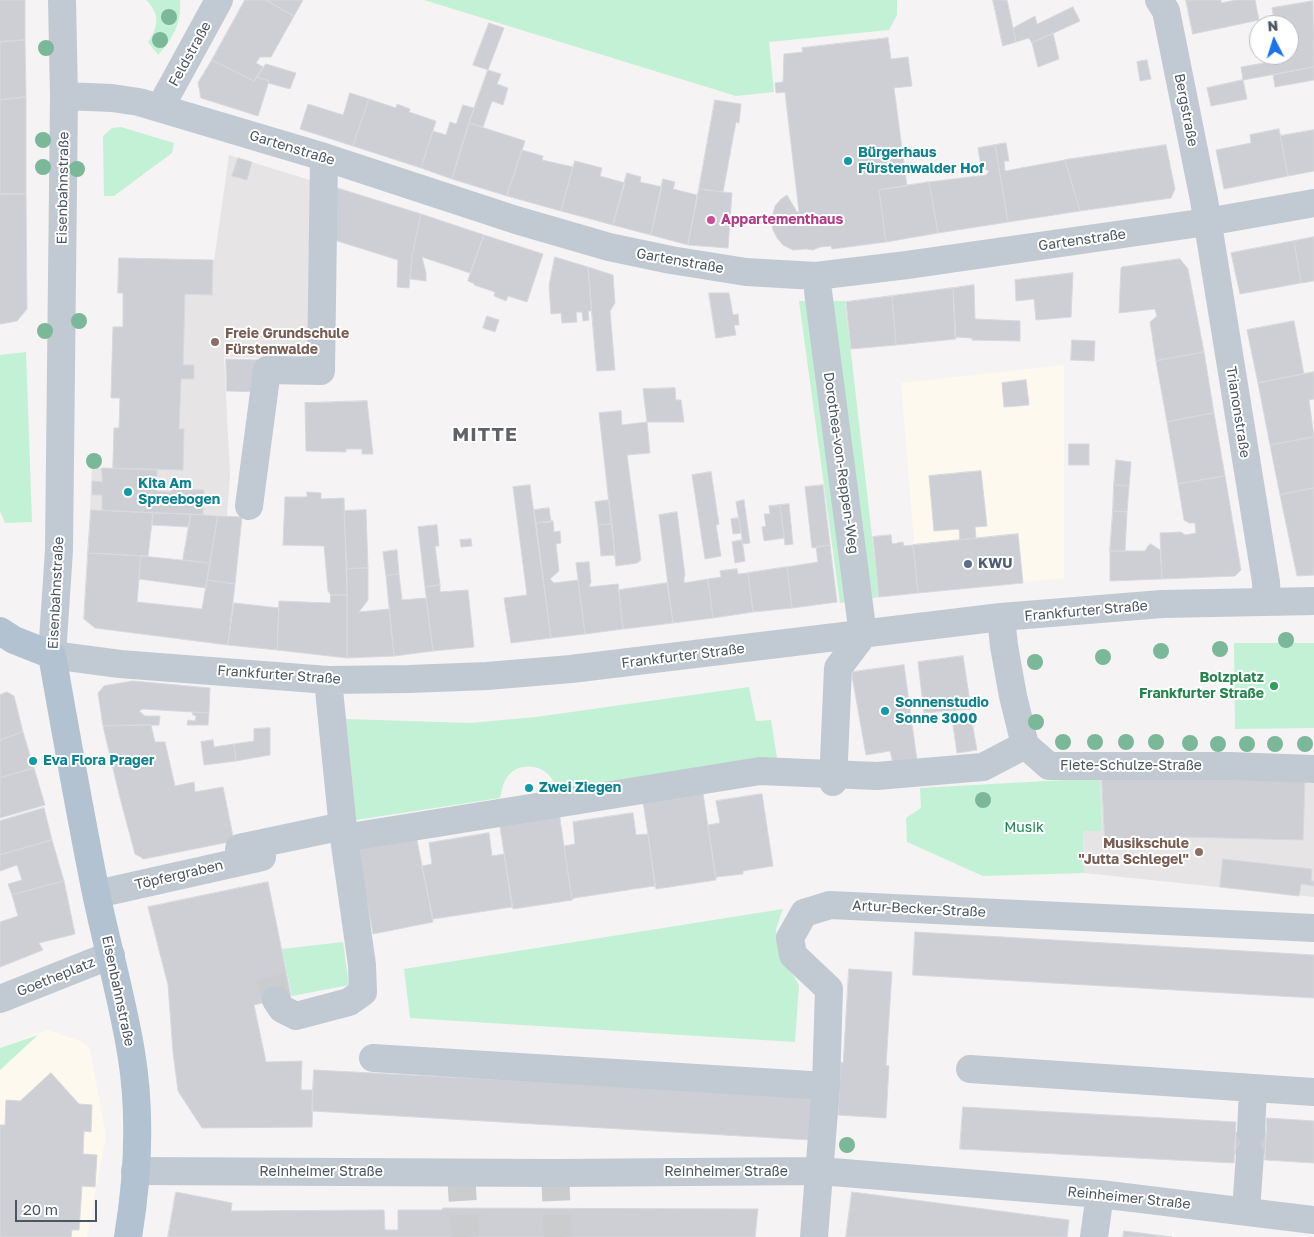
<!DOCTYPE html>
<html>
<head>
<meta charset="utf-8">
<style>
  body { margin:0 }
  #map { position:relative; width:1314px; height:1237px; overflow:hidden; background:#f5f3f3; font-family:"Golos Text",sans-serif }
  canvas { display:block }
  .north { position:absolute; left:1249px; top:15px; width:50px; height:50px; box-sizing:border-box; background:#fff; border:1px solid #b7bbc0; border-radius:50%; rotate:355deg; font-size:14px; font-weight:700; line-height:20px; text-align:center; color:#4a5661 }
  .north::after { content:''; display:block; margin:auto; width:18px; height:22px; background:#1a73e8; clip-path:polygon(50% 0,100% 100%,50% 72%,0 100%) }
  .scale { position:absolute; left:15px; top:1200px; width:82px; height:22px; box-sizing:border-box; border:2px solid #4a5661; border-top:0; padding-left:6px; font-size:15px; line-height:18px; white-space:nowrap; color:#4a5661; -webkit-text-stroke:4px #fff; paint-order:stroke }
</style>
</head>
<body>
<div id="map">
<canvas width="1314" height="1237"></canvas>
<div class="north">N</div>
<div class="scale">20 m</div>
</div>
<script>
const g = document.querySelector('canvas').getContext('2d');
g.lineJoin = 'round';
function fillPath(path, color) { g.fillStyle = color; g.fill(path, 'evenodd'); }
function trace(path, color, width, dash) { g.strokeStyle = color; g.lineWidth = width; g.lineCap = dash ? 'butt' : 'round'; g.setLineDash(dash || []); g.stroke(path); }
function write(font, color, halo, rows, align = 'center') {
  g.font = font + ' "Golos Text",sans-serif'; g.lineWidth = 4; g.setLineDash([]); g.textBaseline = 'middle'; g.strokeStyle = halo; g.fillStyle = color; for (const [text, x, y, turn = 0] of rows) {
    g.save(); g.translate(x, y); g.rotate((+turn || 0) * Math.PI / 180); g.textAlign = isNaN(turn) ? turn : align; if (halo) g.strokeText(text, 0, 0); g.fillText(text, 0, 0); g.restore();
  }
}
fillPath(new Path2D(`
  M1064 365V578L918 593 901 383Z
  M48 1030 83 1042 90 1049 106 1136 87 1237H0V1048Z`), '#fdf9ef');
fillPath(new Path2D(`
  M229 155 316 182 317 359 224 357 230 474 227 516 90 510 92 468H112L114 428H119L120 398H111L113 327 123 326V293H118L119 258 214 261Z
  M1100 778 1314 779V897L1084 873 1083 831H1102Z`), '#e6e4e5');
fillPath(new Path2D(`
  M146 0H180C182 22 173 39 158 55L148 42C158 27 161 14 146 0Z
  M424 0H897V15L889 30 769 42 774 92 736 96Z
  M121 127 174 143 172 153 114 196H104L103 136 112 128Z
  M799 301H845L879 597 840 603Z
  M26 352 32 522 5 523 0 511V355Z
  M1234 643H1314V728L1235 729Z
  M749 687 756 721 771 720 777 758 560 790C554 785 553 779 548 774 536 763 514 764 506 779 502 784 502 792 500 798L356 820 346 719 470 723 536 717Z
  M1100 778 1102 831H1083L1084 873 983 876 907 842 906 818 921 808 920 788Z
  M783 909 776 929 779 951 799 985 795 1042 410 1018 404 969Z
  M343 942 349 985 292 996 282 949Z
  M38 1035 0 1070V1048Z`), '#c3f1d5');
const building = new Path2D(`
  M0 0H25V40L0 42Z
  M245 0H266L294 16 271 57H260L256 63 263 67 254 81 212 60Z
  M266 0H303L294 16Z
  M993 0H1007L1016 42 1003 46Z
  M1186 0H1221V3L1236 0H1255L1259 20 1193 34Z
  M1313 1 1314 67 1243 80 1241 67 1275 61 1274 55H1289V25H1275L1272 8Z
  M1073 7 1080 21 1032 43 1029 38 1016 42 1013 28 1035 16 1037 24Z
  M489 23 504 28 488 70 473 65Z
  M1053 33 1059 59 1038 67 1032 43Z
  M888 38 891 59 908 57 912 86 894 88 907 186 879 190 886 242 832 249 831 246 820 247 813 250 806 249 793 250 783 245 777 238 773 230 771 221 775 206 781 199 787 195 797 212H799L785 92 776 93 775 83 783 82 784 54 803 52 802 48Z
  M25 40 26 97 0 100V42Z
  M212 60 254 81 257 77 269 81 258 116 201 98 198 83Z
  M1147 60 1151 79 1140 81 1137 62Z
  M266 64 296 73 290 89 268 83 269 81 257 77Z
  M1314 67V80L1275 87 1273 75Z
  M488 70 501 74 497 84 508 88 503 105 492 101 483 127 469 123Z
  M1243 80 1247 99 1211 106 1207 88Z
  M350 93 369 99 353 146 300 129 308 104 343 115Z
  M26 97V194H0V100Z
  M369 99 396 108 397 104 410 109 409 112 436 121 421 168 353 146Z
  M715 100 741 104 739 123 736 122 723 192 699 189Z
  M463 105 474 108 452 179 421 168 433 131 446 135 450 122 456 124Z
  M469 123 525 141 507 196 452 179Z
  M1279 129 1288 176 1224 189 1216 150 1251 143 1250 135Z
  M1314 130V171L1288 176 1280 136Z
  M1006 143 1009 161H1004L1005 171 1065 160 1080 211 1008 222 995 145Z
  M995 145 1008 222 938 233 929 182 986 175 989 171 981 167 978 148Z
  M1166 145 1175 189 1171 198 1080 211 1065 160Z
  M522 150 543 156 542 160 573 167 561 211 507 196Z
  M238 158 252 162 247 180 232 176Z
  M575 161 602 168 600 176 625 183 613 225 561 211Z
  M627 173 641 177 640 182 662 187 651 235 613 225Z
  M663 179 675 182 673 189 697 195 688 245 651 235Z
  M929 182 938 233 886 242 879 190Z
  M331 186 421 214 412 256 409 288 397 287 398 260 331 239Z
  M699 189 732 193 728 248 688 245Z
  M0 194H26L27 309 17 321 0 324Z
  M421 214 484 235 470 273 422 257 426 273V281L410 279 412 256Z
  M484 235 543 254 527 302 508 296 506 301 494 296 495 292 474 285 475 284 468 281Z
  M1314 237V281L1301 283 1294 241Z
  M1294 241 1301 283 1240 294 1231 253Z
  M555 257 588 267 592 311H588L589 320 583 321 582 312H576L577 322 562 323 561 313 551 314 549 286Z
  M119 258 213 260 212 295 185 294 183 365H194V379H181L179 429H184L183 470 113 468 114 428H119L120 398H111L113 327H123V293H118Z
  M1180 259 1188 269 1204 352 1156 361 1150 322 1157 316 1155 309 1119 313 1121 268 1122 267Z
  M588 267 613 275 615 303 610 311 615 370 597 371Z
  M1073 273 1071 317 1036 320 1034 299 1016 301 1015 280Z
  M974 285 975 319 1020 321V341L972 340V338L955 337 953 288Z
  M953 288 956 339 896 345 892 296Z
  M709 293H729L733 315 738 314 739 325H734L736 335 716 338Z
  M892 296 896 345 851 349 846 302Z
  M487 316 499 320 495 332 483 328Z
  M1294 321 1304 374 1258 383 1247 330Z
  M1072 340 1095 341 1094 361 1071 360Z
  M1204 352 1214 413 1167 422 1156 361Z
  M226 359 260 360 259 392 227 391Z
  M1314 372V399L1309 400 1314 437 1270 445 1258 383Z
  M1026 380 1029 405 1004 407 1002 383Z
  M675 388 676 400H681L684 422H647L643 389Z
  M367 401 373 454H362V449H346V452L306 451 305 403Z
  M621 411 622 425 647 422 650 453 627 455 641 560 637 563 616 566 599 413Z
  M1214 413 1225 476 1178 484 1167 422Z
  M1314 437V488L1280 495 1270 445Z
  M1069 444H1089V465H1069Z
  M1116 460 1131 462 1129 486 1114 485Z
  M102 468 157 470V491L170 492 173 489 204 490 203 515 102 510V495H92V481L102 482Z
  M981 471 987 526 975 527 976 538 960 540 959 529 934 531 929 476Z
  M711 472 719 524 716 525 721 556 705 559 692 475Z
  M1225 476 1241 570 1235 576 1162 579 1160 533 1181 532 1185 535 1196 533 1195 523H1189L1184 520 1178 484Z
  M530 485 551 638 511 643 504 598 527 595 513 487Z
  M823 485 830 545 812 548 805 487Z
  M1114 485 1129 486 1127 512 1113 511Z
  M1314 488V575L1297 576 1280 495Z
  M307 492 321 493V499L344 498 347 595H331L328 591 324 546 283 545 285 497H307Z
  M609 500 612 524 598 525 595 502Z
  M744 500 750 543 743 544 736 502Z
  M789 504 793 544 785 545 780 505Z
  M780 505 784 538 764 541 762 527 766 526 764 514H770L769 506Z
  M549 508 551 522 536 523 534 510Z
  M91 510 153 513 148 556 88 553Z
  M366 510 368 568 347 569 344 511Z
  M1113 511 1127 512 1125 551H1110Z
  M677 512 685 575 684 577V583L708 579 713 618 673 623 659 515Z
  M153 513 191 514 189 527 152 525Z
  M191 514 218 516 210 563 183 560Z
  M218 516 242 517 235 584 207 580Z
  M739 518 741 533 733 534 731 519Z
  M553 521 554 532 560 531 561 543 556 544 559 571 550 579 554 583 578 580 585 634 551 638 536 523Z
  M612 524 615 555 601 556 598 525Z
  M437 525 439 546H435L440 585 425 587 418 527Z
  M1018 534 1023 583 918 593 913 545Z
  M891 535 892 544 903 542 904 546 913 545 918 593 879 597 873 537Z
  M471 539 472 546 461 547 460 540Z
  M742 540 745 561 735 563 732 542Z
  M1151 544 1160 550 1162 579 1110 581V551H1145L1148 546Z
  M830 545 837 602 792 608 787 567 818 562 816 547Z
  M397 550 399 574 386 576 383 552Z
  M88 553 141 556 137 602 202 609 207 580 235 584 228 645 95 628 84 619Z
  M141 556 210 563 206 588 139 579Z
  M589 562 591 582 589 587 618 584 623 629 585 634 576 563Z
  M787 567 792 608 753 612 748 573Z
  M368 568V600L359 612 389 609 394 656 347 658V569Z
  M737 569 738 574 748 573 753 612 713 618 708 579 721 577 720 571Z
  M399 574 402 600 426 598 433 651 394 656 386 576Z
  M667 583 673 623 623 629 619 590Z
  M440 585V592L468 590 474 647 433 651 425 587Z
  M331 595H347V658L277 650 279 601 330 603Z
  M234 603 279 608 277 650 228 645Z
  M963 656 971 709 924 713 918 662Z
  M904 665 917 760 893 763 890 751 866 755 852 676 853 672Z
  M133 681 210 688 209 713 143 709 139 711 145 716H160L159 725 103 726 98 693 104 686Z
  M7 692 14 696 23 732 0 740V695Z
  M193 712 209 713 208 725H187L188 720 195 721 196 716 193 715Z
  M972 722 977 750 957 753 953 725Z
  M151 725 155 742H165L175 786 194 782 195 792 223 787 234 841 144 859 135 854 119 794 103 726Z
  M270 728V755L236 761 234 744 254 741V729Z
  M23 732 34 768 0 778V740Z
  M213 740 214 747 234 744 236 761 204 765 201 742Z
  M34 768 45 805 0 818V778Z
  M1102 779H1305L1303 840 1186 837 1105 841Z
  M703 793 716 880 656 889 643 801Z
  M762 794 773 866 743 871V874L717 877 716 878 708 825 720 823 716 801Z
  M44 808 52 840 0 855V821Z
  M559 812 572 900 513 909 499 821Z
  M633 813 636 835 648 834 655 887 654 886 574 898 572 900 564 846 575 844 573 822Z
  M489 833 492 856 504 854 512 907 433 919 422 866 432 864 429 843Z
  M416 835 433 922 373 934 356 847Z
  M52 840 64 881 12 895 8 884 22 880 17 865 0 871V855Z
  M1223 859 1312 869 1311 881H1314V886L1301 884 1299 896 1220 887Z
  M64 881 75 934 39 943 43 950 0 967V922L18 916 12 895Z
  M268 882 291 996 254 1005 266 1062 302 1061 301 1090H313L312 1127 202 1128 178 1091 173 1052 168 985 148 907Z
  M915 932 1314 955V998L913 975Z
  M849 969 892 972 886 1065 889 1066 886 1118 838 1115 841 1062 843 1063Z
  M314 1070 812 1096 810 1140 312 1111Z
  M51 1073 79 1104 92 1105 91 1132 84 1131 83 1154 97 1155 95 1187 82 1186 79 1230H72L71 1237H0V1125H5L6 1100 20 1101Z
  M963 1107 1236 1122 1234 1163 960 1149Z
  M1267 1118 1314 1121V1163L1265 1160Z
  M1236 1132 1266 1133 1265 1155 1235 1154Z
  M176 1192 232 1203 231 1211 384 1210 385 1230H398V1210H442L443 1208 758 1209 755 1237H168Z
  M852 1192 1069 1220 1067 1237H846Z
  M1124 1231 1172 1237H1123Z`);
fillPath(building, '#cdcfd5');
trace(building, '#d7d9de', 1);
trace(new Path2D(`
  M270 977 276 1000
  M461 1173 465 1237
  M555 1173 558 1237`), '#caccce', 28, [28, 14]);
trace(new Path2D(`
  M62 0 64 96 59 550 52 655 120 664 328 680 409 679 487 676 571 669 1001 617 1162 604 1314 601
  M1159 0 1166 11 1204 200 1266 582 1267 602
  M64 96 112 98 139 102 324 157 516 220 609 247 671 260 746 272 816 276 907 265 1207 222 1314 203
  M160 108 219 0
  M818 291 863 635 838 668 833 782
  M249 506 267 370 321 371 324 157
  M1001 617 1004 646 1013 696 1025 745 1049 766H1229L1314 769
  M344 838 760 771 877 776 983 767 1025 745
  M239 850V848L343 826
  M97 894 262 857
  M0 999 111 955
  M276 1000 282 1009 296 1016 349 1002 363 992 362 965 344 838 328 680
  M373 1058 826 1086
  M970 1069 1314 1092
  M1251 1133 1253 1088
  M135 1171 555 1173 820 1171 1100 1194 1314 1220
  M1246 1211 1250 1154
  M814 1237 826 1086 829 989 793 955 790 938 804 913 830 905 1314 928
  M1094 1237 1100 1194`), '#c1cad2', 28);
trace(new Path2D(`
  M0 631 14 640 52 655C66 734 80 814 96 893 107 946 122 998 131 1052 141 1112 138 1177 128 1237`), '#b3c2d1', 28);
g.fillStyle = '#7bb799';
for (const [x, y] of [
  [169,17],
  [160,40],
  [46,48],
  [43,140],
  [43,167],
  [77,169],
  [79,321],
  [45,331],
  [94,461],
  [1286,640],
  [1220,649],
  [1161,651],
  [1103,657],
  [1035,662],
  [1036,722],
  [1063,742],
  [1095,742],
  [1126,742],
  [1156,742],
  [1190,743],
  [1218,744],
  [1247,744],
  [1275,744],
  [1305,744],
  [983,800],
  [847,1145]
]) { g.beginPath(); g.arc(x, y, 8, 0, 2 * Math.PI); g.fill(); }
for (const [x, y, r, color] of [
  [848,161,5,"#0f9aa8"],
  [711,220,5,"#d1479c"],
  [215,342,5,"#8d6e63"],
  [128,492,5,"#0f9aa8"],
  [968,564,5,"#5c6f8a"],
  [1274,686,5,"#2e9e5b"],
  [885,711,5,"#0f9aa8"],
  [33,761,5,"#0f9aa8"],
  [529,788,5,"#0f9aa8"],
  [1199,852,5,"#8d6e63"]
]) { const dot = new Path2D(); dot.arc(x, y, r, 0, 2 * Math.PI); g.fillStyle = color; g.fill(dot); trace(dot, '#fff', 2); }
write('14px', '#4a5661', '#fff', [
  ["Feldstraße",190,54,-61],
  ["Bergstraße",1186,110,79],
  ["Gartenstraße",292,148,17],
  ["Eisenbahnstraße",63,188,-89],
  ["Gartenstraße",1082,240,-8],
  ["Gartenstraße",680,261,10],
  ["Trianonstraße",1238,412,81],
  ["Dorothea-von-Reppen-Weg",841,463,82],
  ["Eisenbahnstraße",56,593,-87],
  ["Frankfurter Straße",1086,611,-5],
  ["Frankfurter Straße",683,656,-7],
  ["Frankfurter Straße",279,675,4],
  ["Fiete-Schulze-Straße",1131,766],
  ["Töpfergraben",179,875,-13],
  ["Artur-Becker-Straße",919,909,3],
  ["Goetheplatz",56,977,-22],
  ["Eisenbahnstraße",118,991,78],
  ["Reinheimer Straße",321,1172],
  ["Reinheimer Straße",726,1172],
  ["Reinheimer Straße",1129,1198,6]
]);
write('bold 14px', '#0d838f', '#fff', [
  ["Bürgerhaus",858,153],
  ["Fürstenwalder Hof",858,169],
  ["Kita Am",138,484],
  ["Spreebogen",138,500],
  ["Sonnenstudio",895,703],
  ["Sonne 3000",895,719],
  ["Eva Flora Prager",43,761],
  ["Zwei Ziegen",539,788]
], 'left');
write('bold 14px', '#b23c85', '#fff', [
  ["Appartementhaus",721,220]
], 'left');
write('bold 14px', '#785e54', '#fff', [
  ["Freie Grundschule",225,334],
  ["Fürstenwalde",225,350],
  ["Musikschule",1189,844,"right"],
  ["\"Jutta Schlegel\"",1189,860,"right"]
], 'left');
write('bold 14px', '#4e5e75', '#fff', [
  ["KWU",978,564]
], 'left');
write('bold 14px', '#27864d', '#fff', [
  ["Bolzplatz",1264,678],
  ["Frankfurter Straße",1264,694]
], 'right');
write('14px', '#17864f', '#fff', [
  ["Musik",1024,828]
]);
g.letterSpacing = '1px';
write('bold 19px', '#5f6368', '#fff', [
  ["MITTE",485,435]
]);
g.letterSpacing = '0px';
</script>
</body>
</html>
